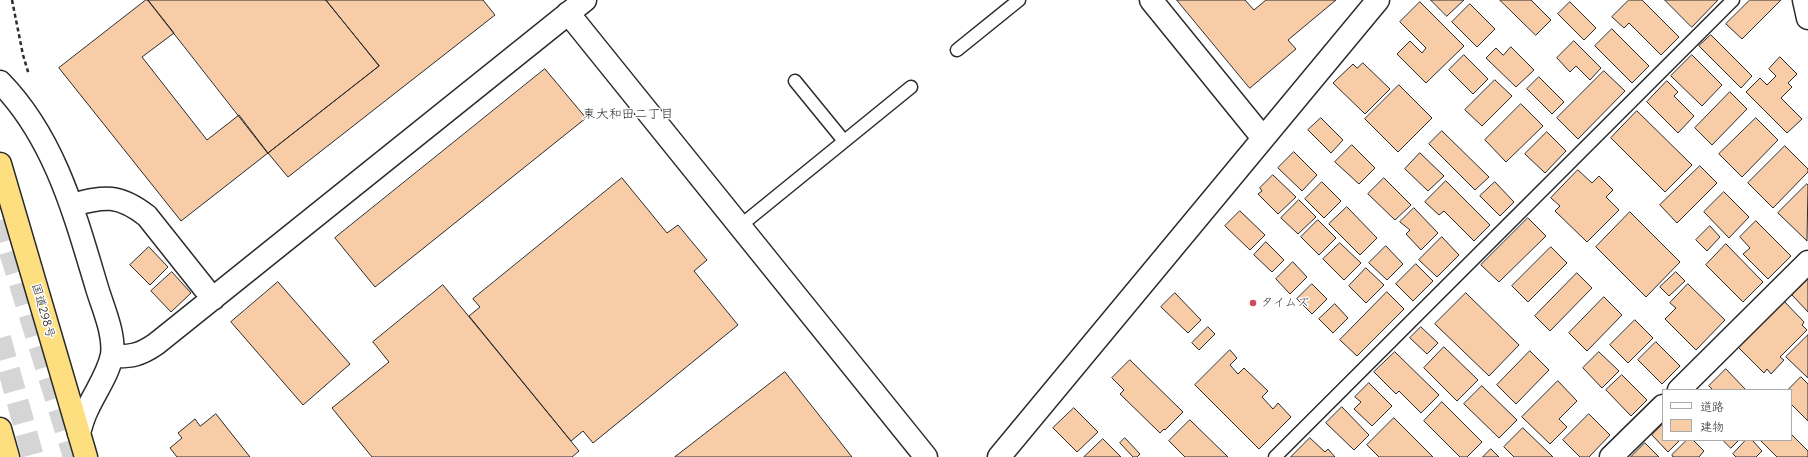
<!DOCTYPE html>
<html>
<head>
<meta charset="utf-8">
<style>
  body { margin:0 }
  #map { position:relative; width:1808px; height:457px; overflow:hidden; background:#fff; font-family:Delius,"Klee One",sans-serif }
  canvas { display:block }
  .legend { position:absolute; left:1662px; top:389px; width:130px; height:52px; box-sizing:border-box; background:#fff; border:1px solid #aaa; margin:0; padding:5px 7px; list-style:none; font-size:12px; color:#2b2b2b }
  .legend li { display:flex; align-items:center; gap:8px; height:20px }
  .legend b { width:20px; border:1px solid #aaa }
</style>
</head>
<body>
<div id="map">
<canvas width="1808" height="457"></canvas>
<ul class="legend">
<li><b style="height:5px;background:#fff"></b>道路</li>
<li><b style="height:11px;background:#f7cca6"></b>建物</li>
</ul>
</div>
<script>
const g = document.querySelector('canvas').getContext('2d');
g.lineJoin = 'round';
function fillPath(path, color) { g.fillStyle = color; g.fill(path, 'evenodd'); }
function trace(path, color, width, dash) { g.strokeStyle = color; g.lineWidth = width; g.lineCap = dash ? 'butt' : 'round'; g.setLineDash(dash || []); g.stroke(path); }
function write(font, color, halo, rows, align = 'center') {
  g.font = font + ' Delius,"Klee One",sans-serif'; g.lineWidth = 3; g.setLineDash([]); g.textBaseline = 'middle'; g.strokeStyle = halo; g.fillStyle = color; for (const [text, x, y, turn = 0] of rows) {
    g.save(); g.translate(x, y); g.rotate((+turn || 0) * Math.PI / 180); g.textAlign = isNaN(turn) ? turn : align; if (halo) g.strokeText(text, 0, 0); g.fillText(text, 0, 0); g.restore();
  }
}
const building = new Path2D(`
  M146 0H148L174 33 142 57 207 140 239 115 268 153 181 221 59 68Z
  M148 0H326L379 66 268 153Z
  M326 0H483L495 15 288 177 268 153 379 66Z
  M1177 0H1245L1254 10 1266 0H1336L1288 40 1296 49 1250 88Z
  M1431 0H1464L1447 16Z
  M1500 0H1531L1551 20 1536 35Z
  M1629 0H1642L1679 37 1661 55 1629 23 1624 28 1612 17Z
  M1665 0H1718L1692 27Z
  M1750 0H1781L1742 39 1726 24Z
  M1420 2 1464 46 1426 83 1397 54 1410 41 1422 53 1426 48 1400 22Z
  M1570 2 1596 28 1584 40 1558 14Z
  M1470 4 1495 29 1477 47 1452 22Z
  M1612 29 1649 66 1632 83 1595 46Z
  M1711 35 1752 76 1741 88 1699 46Z
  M1574 41 1601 68 1590 80 1576 66 1570 72 1557 58Z
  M1511 47 1534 70 1516 87 1486 58 1496 48 1503 55Z
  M1464 55 1488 79 1473 94 1449 70Z
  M1692 55 1722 85 1702 106 1671 76Z
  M1780 57 1797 74 1788 83 1792 87 1781 98 1802 119 1787 133 1746 92 1760 78 1767 85 1776 76 1769 69Z
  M1363 63 1390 89 1365 114 1333 83 1353 64 1357 68Z
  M545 69 586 118 375 287 335 238Z
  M1604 71 1625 91 1578 139 1557 118Z
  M1539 77 1564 102 1552 114 1527 89Z
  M1495 80 1512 96 1482 126 1465 110Z
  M1667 81 1678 92 1674 96 1694 116 1678 133 1647 102Z
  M1399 85 1432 118 1398 152 1365 119Z
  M1730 92 1747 109 1712 145 1695 128Z
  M1521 104 1543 126 1506 162 1485 140Z
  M1637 111 1692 165 1665 192 1611 138Z
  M1321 118 1343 140 1331 153 1308 130Z
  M1756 118 1778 140 1742 177 1719 154Z
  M1442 131 1489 177 1475 190 1429 144Z
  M1547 132 1566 151 1545 173 1525 154Z
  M1352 145 1375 168 1359 184 1335 162Z
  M1785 146 1808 169V172L1773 208 1748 183Z
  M1294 152 1317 175 1302 191 1278 168Z
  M1420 153 1444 176 1428 191 1405 169Z
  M1700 166 1717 183 1677 223 1660 205Z
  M1578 170 1592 183 1599 176 1613 190 1606 197 1619 210 1587 242 1555 211 1560 206 1551 198Z
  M1273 175 1296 197 1278 214 1258 194 1262 191 1260 188Z
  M622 178 667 233 678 225 707 260 694 271 738 325 593 443 583 431 571 441 469 316 480 307 473 299Z
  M1384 178 1411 205 1395 220 1368 194Z
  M1446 181 1490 225 1474 241 1444 211 1439 215 1425 202Z
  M1322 182 1341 201 1324 218 1305 199Z
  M1495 182 1514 202 1500 216 1480 196Z
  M1807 184 1808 185 1807 241 1778 213Z
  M1724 192 1749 217 1729 238 1704 212Z
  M1299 200 1316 217 1298 234 1281 218Z
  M1347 207 1377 238 1360 255 1329 224Z
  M1414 208 1438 233 1421 250 1406 234 1410 230 1400 222Z
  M1240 211 1265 235 1250 250 1225 226Z
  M1630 212 1680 262 1646 297 1596 247Z
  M1528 218 1546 236 1499 282 1481 265Z
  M1318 220 1336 238 1319 255 1301 237Z
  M1756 221 1791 256 1768 279 1743 254 1750 248 1740 237Z
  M1710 226 1720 237 1707 251 1696 240Z
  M1442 237 1459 255 1437 277 1419 260Z
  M1266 242 1284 260 1272 272 1254 255Z
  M1340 243 1361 263 1344 280 1323 259Z
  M1726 244 1763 282 1743 302 1706 265Z
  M1386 246 1403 264 1387 280 1369 263Z
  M149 247 168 267 150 285 130 265Z
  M1551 247 1567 263 1528 302 1512 286Z
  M1293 262 1307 277 1290 294 1276 279Z
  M1416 264 1433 281 1413 301 1396 284Z
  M1366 268 1384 285 1366 303 1349 286Z
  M172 272 191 293 171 312 151 291Z
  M1676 272 1685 281 1669 296 1660 287Z
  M1577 273 1592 288 1550 331 1535 316Z
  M1808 279V312L1792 295Z
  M278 282 350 364 303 405 231 322Z
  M1312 284 1327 299 1312 314 1297 299Z
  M1688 284 1725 320 1696 350 1665 319 1676 308 1670 303Z
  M443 285 579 451 572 457H372L332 408 389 362 373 342Z
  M1387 292 1404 309 1357 356 1340 340Z
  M1175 293 1201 320 1188 333 1161 307Z
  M1466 293 1519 345 1489 376 1435 324Z
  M1604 297 1622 315 1587 351 1569 333Z
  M1782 299 1804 322 1802 325 1807 330 1780 357 1784 360 1771 374 1767 369 1764 373 1736 345Z
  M1335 304 1348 318 1333 333 1319 319Z
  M1635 320 1653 338 1628 363 1610 345Z
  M1208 327 1215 334 1199 350 1192 343Z
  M1421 327 1438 343 1427 354 1410 338Z
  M1808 335V378L1786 357Z
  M1656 342 1680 366 1662 384 1638 360Z
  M1444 347 1478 380 1457 401 1424 368Z
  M1230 350 1237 358 1230 365 1238 374 1244 368 1268 391 1262 397 1273 409 1278 403 1291 417 1259 449 1195 385Z
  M1530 351 1549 370 1516 404 1497 385Z
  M1395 352 1439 395 1421 413 1399 391 1396 394 1374 372Z
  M1599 352 1619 371 1602 388 1583 368Z
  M1130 360 1183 412 1165 430 1164 429 1160 433 1120 394 1124 390 1112 378Z
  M1726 369 1746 390H1713L1709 386Z
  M785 372 852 457H675Z
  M1622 375 1647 400 1631 416 1606 390Z
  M1801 377 1808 384V421L1791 404V390H1788Z
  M1558 381 1577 401 1559 419 1567 427 1550 444 1522 417Z
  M1369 383 1392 406 1372 426 1354 409 1361 402 1355 397Z
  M1482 386 1517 420 1499 438 1464 404Z
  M1442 402 1482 442 1467 457H1460L1424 421Z
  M1342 407 1369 435 1354 450 1326 423Z
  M1074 408 1098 432 1077 452 1053 428Z
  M216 414 250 457H177L170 448 182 438 178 433 195 419 200 426Z
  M1589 414 1610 435 1589 457H1580L1563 440Z
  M1394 418 1433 457H1379L1367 445Z
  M1190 420 1228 457H1185L1169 441Z
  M1663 424V440H1680L1668 452 1652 435Z
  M1523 428 1551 455 1553 457H1514L1504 447Z
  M1791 434 1808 451V457H1777L1760 440H1791Z
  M1125 438 1140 454 1137 457H1133L1120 443Z
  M1310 438 1325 452 1328 449 1335 457H1291Z
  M1103 439 1121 457H1084Z
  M1687 440H1693L1704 451 1699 457H1673L1672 455Z
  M1723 440H1739L1731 448Z
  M1746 440H1752L1762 451 1756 457H1736L1733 454Z
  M1645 443 1659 457H1631Z
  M1491 449 1499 457H1483Z`);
fillPath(building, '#f7cca6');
trace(building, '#2b2b2b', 1);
trace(new Path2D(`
  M0 220 74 457
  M0 338 33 457`), '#d5d5d5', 22, [22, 11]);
const service = new Path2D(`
  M957 50 1019 0
  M795 81 844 141
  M740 226 911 87
  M1275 457 1733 0`);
const minor = new Path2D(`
  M1151 0 1263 138
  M568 13 926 457
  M0 82C55 138 75 215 97 288 103 308 115 334 112 355 108 375 95 392 87 410 83 418 81 426 79 433
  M72 205C105 196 119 194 147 216L213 299
  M112 356C131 357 140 355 156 344L585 0
  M1679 390 1808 262
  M999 457 1378 0
  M1611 457 1663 406`);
const tertiary = new Path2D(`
  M1804 0 1808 18`);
const trunk = new Path2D(`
  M0 164 86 457
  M0 429 8 457`);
trace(service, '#2b2b2b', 15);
trace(minor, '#2b2b2b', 25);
trace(tertiary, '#2b2b2b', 25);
trace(trunk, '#2b2b2b', 25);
trace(new Path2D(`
  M12 0 23 55 29 75`), '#2b2b2b', 2.5, [4, 3]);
trace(service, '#fff', 12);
trace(minor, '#fff', 22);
trace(tertiary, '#fff', 22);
trace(trunk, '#fedf80', 22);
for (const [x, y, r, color] of [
  [1253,303,4,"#d1495b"]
]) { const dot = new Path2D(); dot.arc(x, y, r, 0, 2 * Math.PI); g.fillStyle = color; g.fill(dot); trace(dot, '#fff', 1.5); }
write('12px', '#2b2b2b', '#fff', [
  ["タイムズ",1261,303]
], 'left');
write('12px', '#2b2b2b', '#fff', [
  ["国道298号",43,311,74]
]);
write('13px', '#2b2b2b', '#fff', [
  ["東大和田二丁目",628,114]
]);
</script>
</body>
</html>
